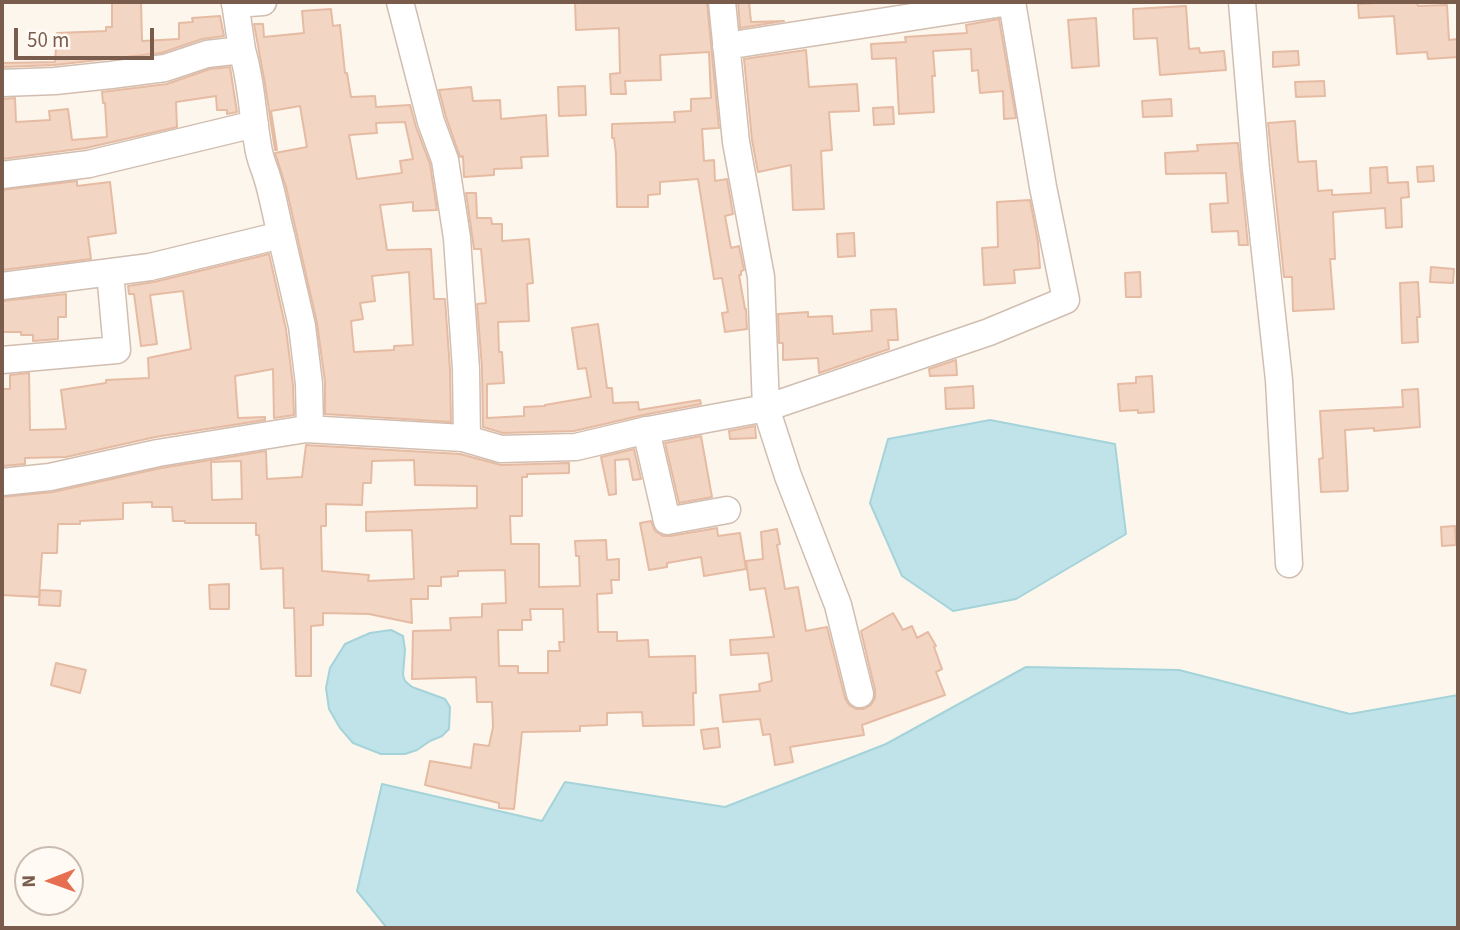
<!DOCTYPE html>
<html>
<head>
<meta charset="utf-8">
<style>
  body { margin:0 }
  #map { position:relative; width:1460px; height:930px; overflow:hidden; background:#fdf6ec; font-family:"Source Sans 3",sans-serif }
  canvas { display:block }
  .frame { position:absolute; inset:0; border:4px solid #7a5c4d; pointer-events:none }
  .north { position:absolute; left:14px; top:846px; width:70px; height:70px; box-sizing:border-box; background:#fffaf3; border:2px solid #cabbb1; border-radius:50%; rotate:269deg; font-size:19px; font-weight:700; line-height:28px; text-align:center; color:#7a5c4d }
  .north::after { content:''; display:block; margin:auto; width:24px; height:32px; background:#e76f51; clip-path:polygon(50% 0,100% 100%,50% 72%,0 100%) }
  .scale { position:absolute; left:14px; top:28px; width:140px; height:32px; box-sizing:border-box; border:4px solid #7a5c4d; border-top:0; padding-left:9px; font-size:21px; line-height:24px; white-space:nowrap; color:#7a5c4d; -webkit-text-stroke:5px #fffaf3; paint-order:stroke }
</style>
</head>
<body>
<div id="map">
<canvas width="1460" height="930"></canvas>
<div class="frame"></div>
<div class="north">N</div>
<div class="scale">50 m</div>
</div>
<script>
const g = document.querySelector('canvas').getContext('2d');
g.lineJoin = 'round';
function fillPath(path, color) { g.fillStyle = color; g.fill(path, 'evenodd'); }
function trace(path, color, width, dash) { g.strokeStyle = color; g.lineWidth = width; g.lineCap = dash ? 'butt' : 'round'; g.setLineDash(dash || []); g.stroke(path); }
const water = new Path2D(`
  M990 420 1115 444 1126 534 1016 599 953 611 902 576 870 503 888 439Z
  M391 630 403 636 405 650 403 675 405 681 412 687 445 699 450 707 449 729 442 736 430 741 417 750 405 754H381L353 743 340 728 329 709 326 688 330 668 345 644 370 633Z
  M1026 667 1179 670 1350 714 1458 695V928H387L357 891 382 784 542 821 565 782 725 807 886 744Z`);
fillPath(water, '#bfe3e8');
trace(water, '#a5d3da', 2);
const building = new Path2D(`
  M112 2H141L142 41 179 39V23L193 22 192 18 220 16 224 36 202 39 161 53 54 65 2 67V63L55 62 57 33 106 31V27H112Z
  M575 2H707L719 128 702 129 704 161 714 160 715 181 727 179 733 214 725 216 731 248 739 246 744 270 741 271V275H739L745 309H746L747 329 725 332 722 313 728 312 722 278 714 279 698 179 660 182V194L648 195V207H617L616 154 614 138H612V124L675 122 674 112 691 111V99L711 98 709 52 660 55 661 80 625 81 626 94H611L610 74 620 73 619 28 576 30Z
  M738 2H749L751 22 784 21 740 28Z
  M1393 2H1417L1418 6 1447 5 1449 40 1458 39V57L1428 59 1427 52 1397 54 1394 16 1359 18 1358 4Z
  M1186 6 1189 49 1199 48 1200 53 1224 51 1226 70 1160 75 1157 38 1134 39 1133 9Z
  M331 9 333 26 340 25 345 73H347L351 97 375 96 376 107 410 105 416 127 430 164 437 210 413 211V202L380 205 387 250 431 249 434 299H445L450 370 451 422 325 414V382L317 323 286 187 275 153 307 147 300 106 271 111 277 150H275L265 84 254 24H263L264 37 304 33 302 11ZM405 122 413 159 400 161 402 173 357 179 349 135 377 133 376 123ZM409 272 413 345 394 346V350L354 352 351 321 363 319 360 303 375 301 372 276Z
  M1096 18 1099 66 1072 68 1068 20Z
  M999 19 1016 118 1004 119 1003 91 980 93 978 70 972 71 971 49H968L933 51 935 76H932L934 112 899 114 896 58 872 59 871 44 906 42 905 37 967 33 966 25Z
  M806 50 809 87 857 84 859 111 829 112 832 150 821 151 824 209 793 210 791 165 758 172 752 140 744 59Z
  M1298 51 1299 65 1273 67V52Z
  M230 67 237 112 227 114V110H217L216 96 176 102 177 127 86 148 2 159V99L15 98 16 122 50 120 49 111 68 109 72 140 107 137 105 103H103L102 92 167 84 210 69Z
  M1324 81 1325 96 1296 97 1295 82Z
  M585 86 586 115 559 116 558 87Z
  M471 87 473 101 500 100 501 119 546 115 548 156 521 157 522 168 494 169V175L464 177 463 156 460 157 446 117 439 90Z
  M1171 99 1172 116 1143 117 1142 101Z
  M893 107 894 124 874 125 873 108Z
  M1295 121 1298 162 1316 161 1318 191 1332 190V195L1371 193 1370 168 1387 167 1388 183 1408 182 1409 197 1401 198 1402 227 1386 228 1385 208 1333 212 1335 259H1330L1334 309 1293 311 1292 277H1284L1268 123Z
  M1236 143H1238L1248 245H1239L1238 231 1212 232 1210 204 1228 203 1226 173 1166 174 1165 153 1198 151 1197 145Z
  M1433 166 1434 181 1418 182 1417 167Z
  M77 181V186L110 182 116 233 88 237 91 259 2 270V190Z
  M466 193H476L477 218H491L492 224H502V241L529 239 533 283 527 284 529 321 498 322 499 352H502L504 383 487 384V418L524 416V407L545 406V405L591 397 586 368 578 369 572 328 598 324 607 388H612L613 403 638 402 639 410 700 400 701 404 643 415 574 431 503 433 483 427 482 368 477 304 486 303 481 249H474Z
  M1030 200 1038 242 1040 268 1014 270 1015 283 984 285 982 248 998 247 997 202Z
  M854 233 855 256 838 257 837 234Z
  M269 254 286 329 293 385 294 415 274 418 273 369 235 376 238 418 265 417V420L155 437 66 457 25 458V464L2 466V389H10V375L29 373 30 430 66 429 61 390 106 383V380L149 378 148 358 191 349 183 291 150 295 157 344 141 346 134 294H129L128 286 154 282Z
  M1431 267 1454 269 1453 283 1430 282Z
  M1140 272 1141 297H1126L1125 273Z
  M1418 282 1420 317H1417L1418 342 1402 343 1400 283Z
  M66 294V317H58V339L33 341V335H21V332H2V301Z
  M896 309 898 340H888L889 349 819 373 818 358 783 360V343H779L778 314 808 312V317L832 316 833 334 872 331 871 310Z
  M956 360 957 375 930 376 929 369Z
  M1152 376 1154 412 1138 413V410L1120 411 1118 384 1136 383V377Z
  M973 386 974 408 946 409 945 388Z
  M1418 389 1420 427 1374 431V428L1345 430 1348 489 1347 491 1321 492 1319 459 1323 458 1320 411 1403 407 1402 390Z
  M755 426 756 438 730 439 729 431Z
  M701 436 712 497 679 503 665 443Z
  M306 445 460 454 501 465 569 463V473L527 474V477H522V516H510L511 544H539V587L580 586 579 556H576L575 541 606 540 607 560 619 559V580H611L612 593 597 594 598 632H617V641L648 640 649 657 695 656 696 693H693L694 725 643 726 642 712 607 713V725L580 726V731L522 732 514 809 499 808V803L425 785 430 761 471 768 474 744 489 746 493 727 492 702H477L476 677 412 679 413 631 451 630 450 618 482 617V604L506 603 505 570 458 571V576L441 577V586H428V599H411L412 623 369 614 323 613V625L311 626V676H296L294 608H284L283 568 261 569 259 535H256V523H185V521H173L172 507H152V502L123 503V519L80 521V524H58L57 553H42L39 597 2 595V497L53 492 161 468 266 451 267 479 302 477ZM414 460 415 485 477 486V508L366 512V531L412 530 414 579 368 581 369 575 322 571 321 526H326V504L362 505 363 483H371L372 461ZM241 461 242 499 212 500 211 462ZM530 609H563L564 642H559L560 651H548V673H518V666H499L498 630H522V620H531Z
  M634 449 641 479 633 480 629 459 615 460 616 494 609 495 601 457Z
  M651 521 655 531 663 536H670L717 528 718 536 740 533 746 569 704 576 701 557 667 563V567L649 570 640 523Z
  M1455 526 1456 545 1442 546 1441 527Z
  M777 529 780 544 777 545 785 589 798 587 806 631 827 627 845 698 849 705 856 709H864L871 705 875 698V690L861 631 893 613 903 630 912 626 917 638 928 632 936 646 934 647 942 669 936 672 945 695 862 725 864 735 790 747 793 762 775 765 770 734 763 735 760 719 723 722 720 695 760 691 759 684 772 681 768 653 731 655 730 640 774 637 765 588 750 590 746 561 763 559 761 532Z
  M229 584V609H210L209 585Z
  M40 590 61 591 60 606 39 605Z
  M56 663 86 670 80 693 51 685Z
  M718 728 720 747 704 749 701 730Z`);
fillPath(building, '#f3d5c3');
trace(building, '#e6bba3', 2);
const minor = new Path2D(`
  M400 2 431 122 445 160 457 238 466 369 467 439
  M1242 2 1256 169 1279 380 1289 564
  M235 4 263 2
  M726 46 1009 2
  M242 50C252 83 252 113 258 146 259 157 264 167 267 177 273 196 276 216 281 235
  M2 83 55 81 111 75 165 68 207 54 242 50 235 2
  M2 175 89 164 255 124
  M2 286 150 267 281 235 302 326 309 384 310 429
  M2 360 117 350 110 272
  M646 430 667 521 727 510
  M2 482 50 477 158 453 306 429 463 438 501 449 576 447 643 431 766 408 761 277 736 142 722 2
  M860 694 838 605 788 476 766 408 989 332 1066 300 1043 187 1012 2`);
trace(minor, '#d1beb0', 29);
trace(minor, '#fff', 26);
</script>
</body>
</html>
